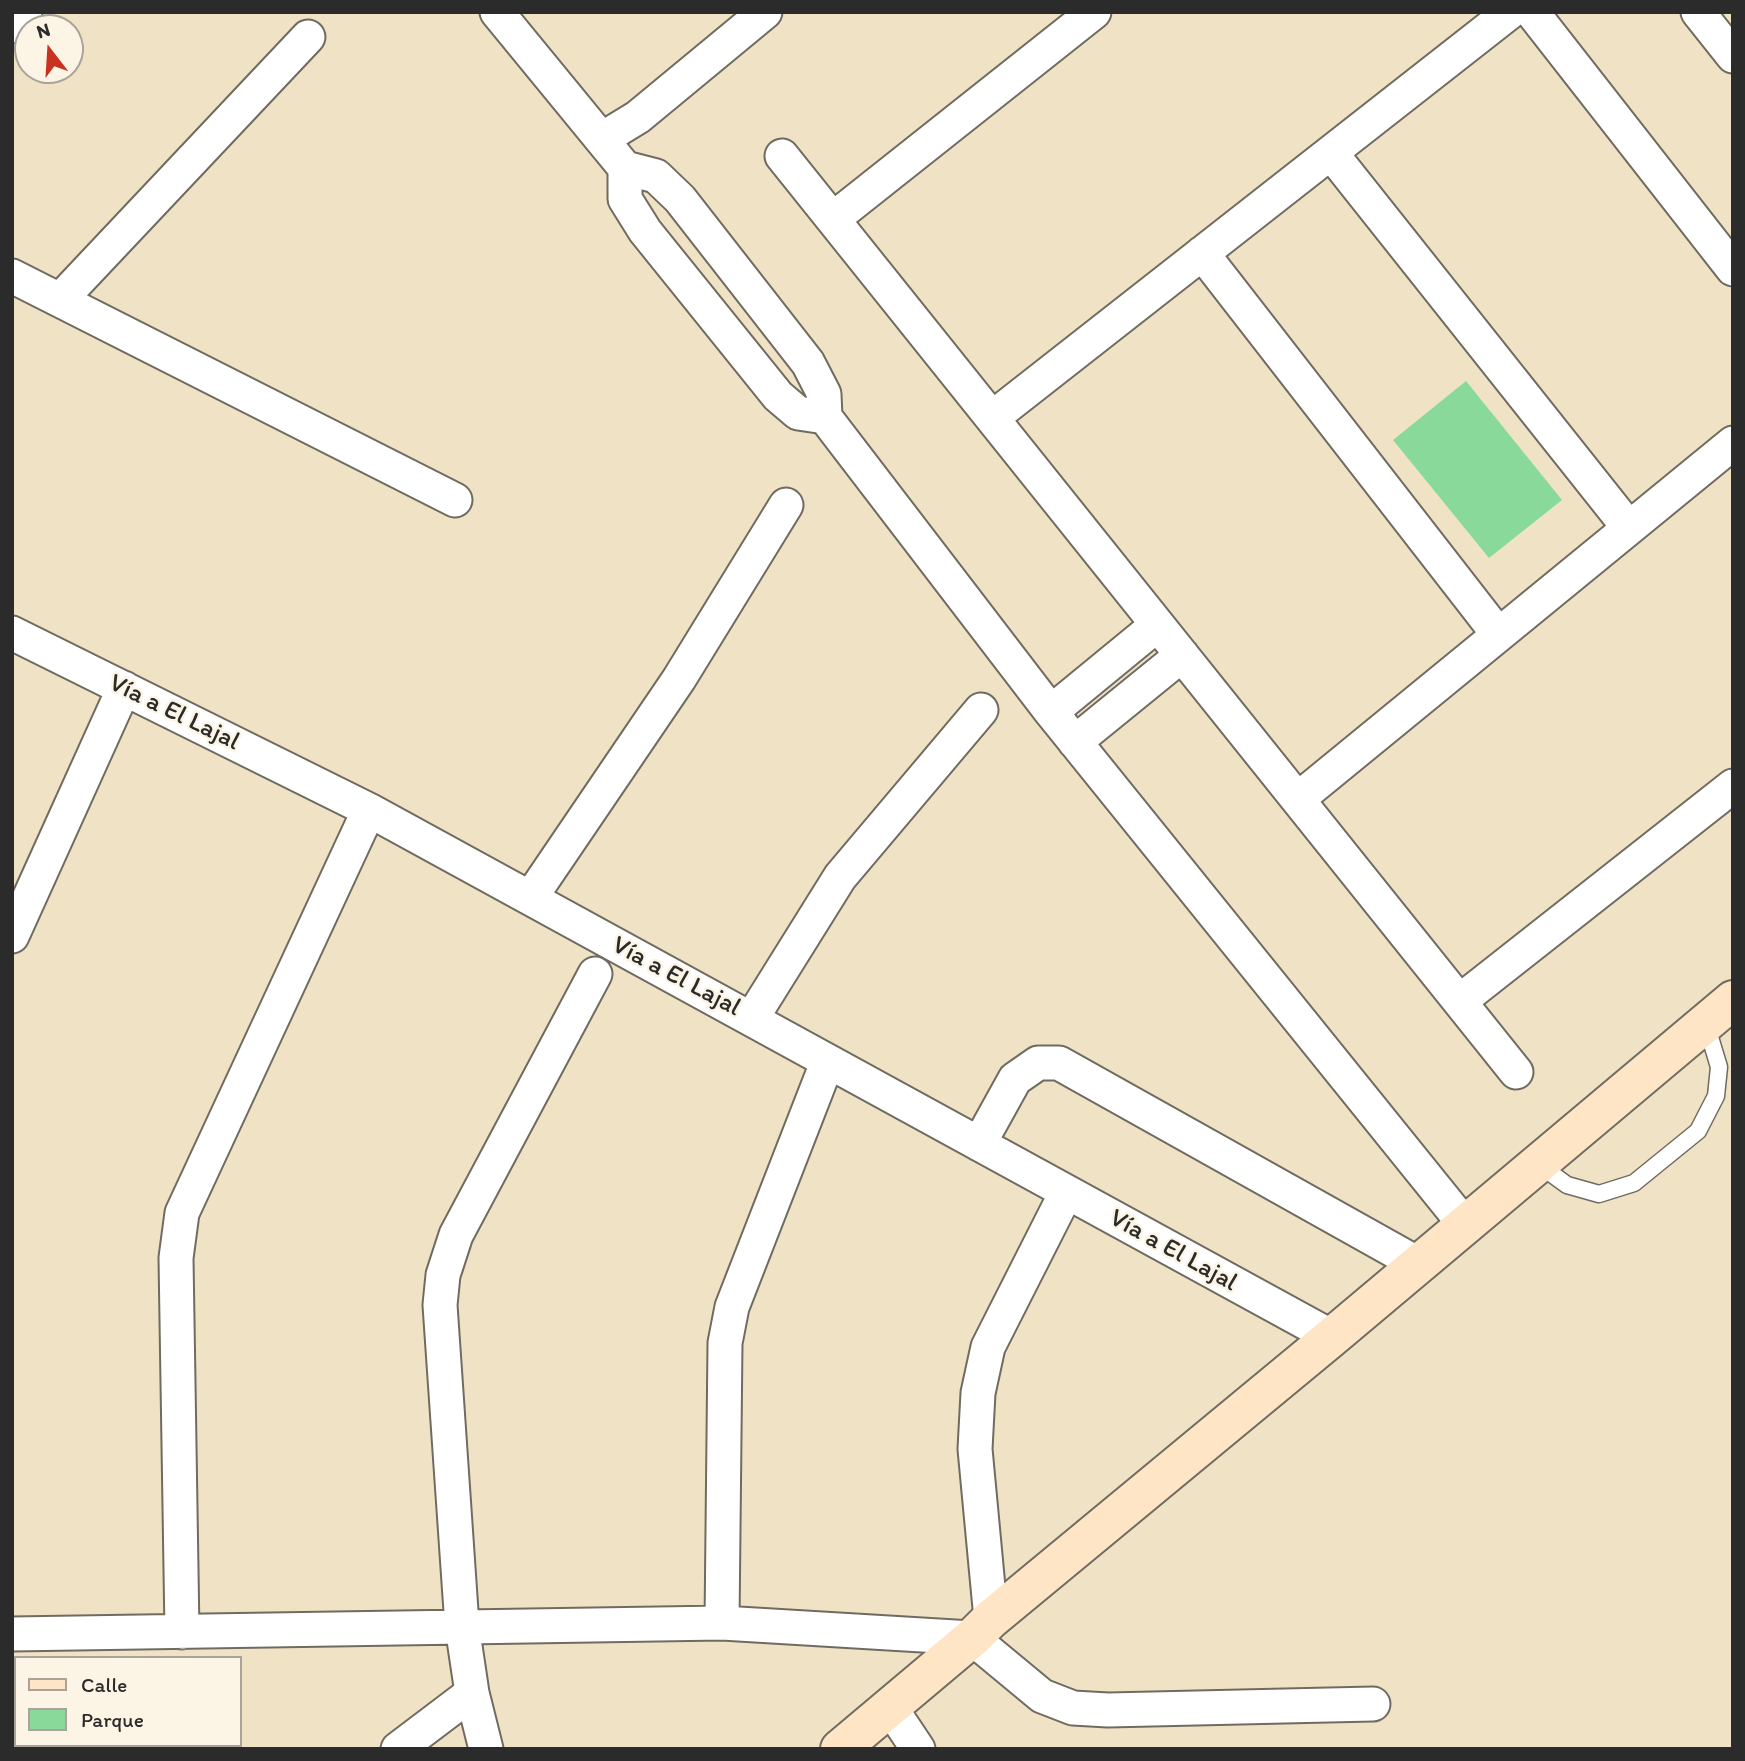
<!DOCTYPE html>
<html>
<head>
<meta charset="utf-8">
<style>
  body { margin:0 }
  #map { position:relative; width:1745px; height:1761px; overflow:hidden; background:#f0e3c5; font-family:Itim,sans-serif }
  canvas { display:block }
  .frame { position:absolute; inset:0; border:14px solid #2b2b2b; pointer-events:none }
  .legend { position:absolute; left:14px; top:1656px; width:228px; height:91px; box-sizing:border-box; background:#fcf5e5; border:2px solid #a8a49b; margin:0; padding:9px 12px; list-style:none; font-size:21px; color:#2b2b2b }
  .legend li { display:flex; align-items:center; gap:14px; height:35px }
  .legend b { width:35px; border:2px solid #a8a49b }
  .north { position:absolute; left:14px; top:14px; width:70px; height:70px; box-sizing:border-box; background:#fcf5e5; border:2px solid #a8a49b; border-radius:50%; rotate:343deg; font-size:19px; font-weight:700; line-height:28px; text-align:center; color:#2b2b2b }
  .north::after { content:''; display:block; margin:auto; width:24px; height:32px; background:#c8321e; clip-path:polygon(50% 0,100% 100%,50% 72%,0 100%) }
</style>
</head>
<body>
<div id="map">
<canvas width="1745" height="1761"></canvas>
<div class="frame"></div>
<ul class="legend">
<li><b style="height:9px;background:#fee5c5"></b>Calle</li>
<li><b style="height:19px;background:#89da9a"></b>Parque</li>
</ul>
<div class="north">N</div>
</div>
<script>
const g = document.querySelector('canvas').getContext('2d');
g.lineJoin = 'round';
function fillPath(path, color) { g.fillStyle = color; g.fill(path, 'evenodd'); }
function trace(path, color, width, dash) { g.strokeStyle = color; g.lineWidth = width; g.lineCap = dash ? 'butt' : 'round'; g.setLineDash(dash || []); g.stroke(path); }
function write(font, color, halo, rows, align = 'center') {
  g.font = font + ' Itim,sans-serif'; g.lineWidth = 5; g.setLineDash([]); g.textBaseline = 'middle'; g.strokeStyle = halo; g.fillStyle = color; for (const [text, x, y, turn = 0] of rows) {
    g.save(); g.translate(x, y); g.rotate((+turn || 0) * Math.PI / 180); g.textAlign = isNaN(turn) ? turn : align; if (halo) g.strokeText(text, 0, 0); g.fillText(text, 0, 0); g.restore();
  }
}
fillPath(new Path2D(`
  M1466 381 1562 500 1489 558 1393 440Z`), '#89da9a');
const lane = new Path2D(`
  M1538 1164 1567 1185 1599 1194 1634 1183 1698 1131 1716 1096 1719 1067 1706 1024`);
const street = new Path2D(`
  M497 12 625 168 656 176 680 199 808 363 824 394 825 417 1051 712 1465 1225
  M1532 12 1733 269
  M1698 12 1733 56
  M12 26 25 12
  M602 139 638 117 765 12
  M1331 153 1629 528
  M782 156 1516 1072
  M625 168V199L645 231 778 396 798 413 825 417
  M833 219 1094 12
  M1202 253 1498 634
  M12 276 455 500
  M60 300 308 37
  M992 418 1510 12
  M12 633 369 810 1332 1337
  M1051 712 1157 625
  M1075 742 1182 655
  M1298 799 1733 443
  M531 897 679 679 786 505
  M12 936 124 688
  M1460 1001 1733 786
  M752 1018 840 877 981 710
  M979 1144 1015 1079 1038 1063H1059L1418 1264
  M991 1619 975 1449 978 1393 988 1347 1066 1193
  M722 1623 725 1343 732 1307 827 1063
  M182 1632 176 1258 182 1213 369 810
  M12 1634 722 1623 972 1638 1042 1696 1073 1708 1108 1710 1373 1704
  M472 1693 486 1749
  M890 1707 918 1749
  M398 1749 472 1693 462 1626 440 1305 443 1275 456 1235 595 974`);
const secondary = new Path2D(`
  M840 1749 972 1638 991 1619 1332 1337 1733 1000`);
trace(lane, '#706b61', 19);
trace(street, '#706b61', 37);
trace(secondary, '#706b61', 42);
trace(lane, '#fff', 16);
trace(street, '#fff', 33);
trace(secondary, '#fee5c5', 38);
write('26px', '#2b2b2b', '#fcf5e5', [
  ["Vía a El Lajal",174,713,26],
  ["Vía a El Lajal",676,977,28],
  ["Vía a El Lajal",1173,1251,29]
]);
</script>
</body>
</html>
